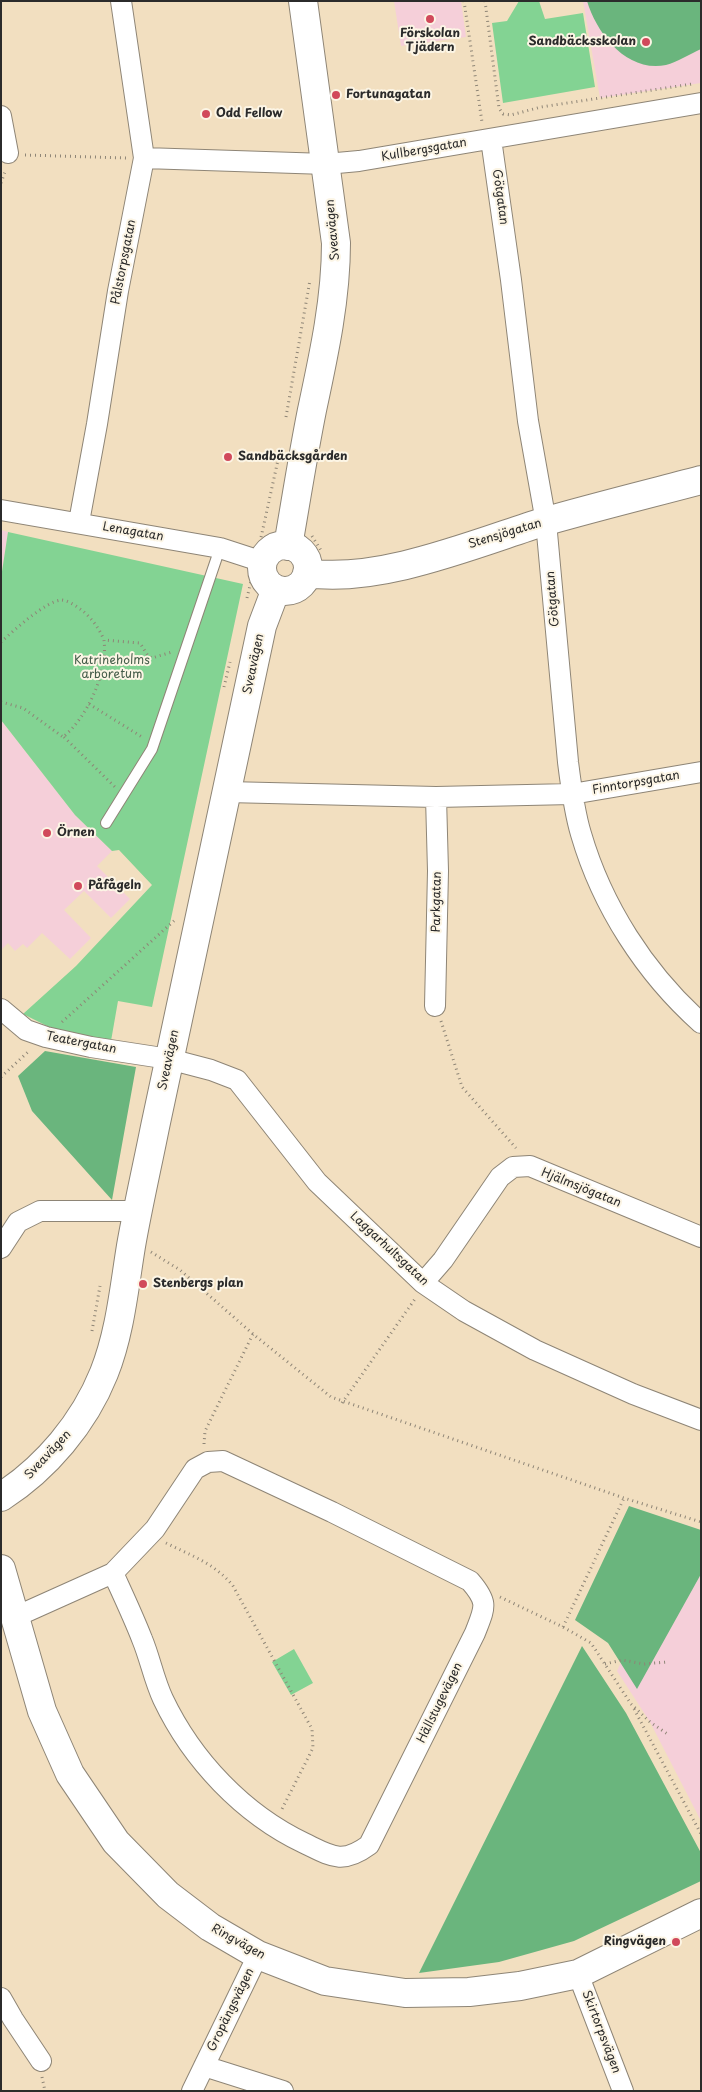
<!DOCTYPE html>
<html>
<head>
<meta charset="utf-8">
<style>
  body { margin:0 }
  #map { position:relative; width:702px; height:2092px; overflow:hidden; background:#f2dfc0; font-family:"Playpen Sans",sans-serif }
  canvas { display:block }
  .frame { position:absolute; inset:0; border:2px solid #2b2b2b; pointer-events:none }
</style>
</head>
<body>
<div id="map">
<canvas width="702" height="2092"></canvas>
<div class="frame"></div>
</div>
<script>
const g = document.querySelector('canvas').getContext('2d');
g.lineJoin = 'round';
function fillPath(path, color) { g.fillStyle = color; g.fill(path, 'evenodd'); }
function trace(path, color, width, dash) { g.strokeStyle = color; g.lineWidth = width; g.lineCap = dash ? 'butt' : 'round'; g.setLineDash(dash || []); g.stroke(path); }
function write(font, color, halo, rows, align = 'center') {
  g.font = font + ' "Playpen Sans",sans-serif'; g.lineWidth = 4; g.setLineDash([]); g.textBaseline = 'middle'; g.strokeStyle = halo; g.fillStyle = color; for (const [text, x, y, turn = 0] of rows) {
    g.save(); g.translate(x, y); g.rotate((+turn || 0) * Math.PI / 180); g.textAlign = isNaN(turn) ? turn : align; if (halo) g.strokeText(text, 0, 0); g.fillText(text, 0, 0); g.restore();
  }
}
fillPath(new Path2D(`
  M394 1H461L466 37 401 46Z
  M583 1H701V83L600 98Z
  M1 530 8 532 1 578Z
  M1 720 75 815 112 851 97 866 130 899 111 918 84 891 64 910 91 938 70 959 42 933 27 948 23 944 15 951 8 943 1 950Z
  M684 1524 701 1532V1821L650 1722 617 1671Z`), '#f5cfd9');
fillPath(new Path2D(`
  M519 1H539L545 19 583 13 595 87 503 103 492 23 507 21Z
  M8 532 243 584 152 1007 118 1001 111 1041 61 1033 23 1014 76 966 152 885 119 850 112 851 75 815 1 720V578Z
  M294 1649 313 1683 291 1695 272 1662Z`), '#83d393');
fillPath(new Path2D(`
  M587 1H701V49C690 54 677 62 666 65 627 73 597 34 587 1Z
  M45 1051 136 1067 112 1200 32 1111 18 1076Z
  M629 1506 701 1530V1574L637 1689 608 1643 575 1620Z
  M582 1646 626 1713 701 1853V1881L574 1941 499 1962 419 1973Z`), '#6ab57d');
const lane = new Path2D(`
  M106 823 152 749 220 548`);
const street = new Path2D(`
  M1 116 8 153
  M491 139 511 280 528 421 546 522 568 762C571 786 574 811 581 834 602 906 645 973 701 1023
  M144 158 326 164 359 161 701 103
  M1 510 220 548 263 562
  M79 522 97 424 118 291 144 158 121 1
  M227 792 436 797 572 794 701 772
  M435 1006 438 871 436 797
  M1 1009 26 1030 46 1037 91 1047 169 1059 211 1070 237 1080 317 1182 423 1283 464 1311 535 1350 633 1394 701 1420
  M1 1248 18 1222 40 1211H138
  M423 1283 443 1260 500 1177 513 1167 530 1166 701 1237
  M15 1617 113 1573 155 1529 195 1469 208 1462 223 1461 332 1512 470 1581C489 1603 485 1607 475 1633L369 1845C342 1865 331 1856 304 1843 243 1814 192 1760 163 1699 154 1680 150 1658 142 1639 133 1616 123 1595 113 1573
  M578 1974 623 2091
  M1 1998 13 2019 41 2061
  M204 2066 283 2091
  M192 2091 258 1955`);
const secondary = new Path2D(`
  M262 568a23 23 0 1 1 46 0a23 23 0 1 1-46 0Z
  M288 546C296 500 303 455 312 410 324 354 336 299 336 243L303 1
  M307 573C378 584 474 544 543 522 595 507 648 494 701 480
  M1 1497C46 1468 84 1423 104 1373 120 1333 124 1289 131 1246 138 1206 147 1167 155 1127 190 960 227 793 262 626L276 589
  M1 1569 42 1711 70 1774 116 1842 168 1895 210 1927 258 1955 325 1981 405 1993 469 1992 520 1986 578 1974 701 1913`);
trace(lane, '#8e8576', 12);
trace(street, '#8e8576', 22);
trace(secondary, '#8e8576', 30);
trace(new Path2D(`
  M464 1 482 122
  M485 1 499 108 503 114 511 115 541 107 692 84
  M25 155 126 158
  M1 183 6 169
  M286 417 310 280
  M312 536 322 552
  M260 542 278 460
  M247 598 252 577
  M1 642C13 631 47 600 62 600 70 601 77 607 83 611 92 619 99 628 104 640
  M224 687 230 662
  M1 702 23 708 63 737C88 717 108 671 104 640L140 643 148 656 152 658 172 652
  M89 704 142 737
  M64 737 115 787
  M441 1021 462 1087 516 1148
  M62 1022 176 919
  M1 1077 29 1051
  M151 1252 180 1270 253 1334 331 1397 624 1498 701 1522
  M92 1331 100 1286
  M342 1403 415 1299
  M204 1444 205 1431 253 1334
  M166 1543C190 1555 216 1564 233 1586L312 1729 313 1748 282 1809
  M500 1597 563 1627 591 1643 631 1704 650 1722 669 1735
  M563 1627 624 1498
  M605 1664 622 1660 644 1664 667 1662
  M634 1709 701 1834
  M42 2077 45 2091`), '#8e8576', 3, [1, 4]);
trace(lane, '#fff', 10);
trace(street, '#fff', 20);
trace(secondary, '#fff', 28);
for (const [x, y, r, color] of [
  [430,19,5,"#d1495b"],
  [646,42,5,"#d1495b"],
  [336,95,5,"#d1495b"],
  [206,114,5,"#d1495b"],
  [228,457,5,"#d1495b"],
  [47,833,5,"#d1495b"],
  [78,886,5,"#d1495b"],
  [143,1284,5,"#d1495b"],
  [676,1942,5,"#d1495b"]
]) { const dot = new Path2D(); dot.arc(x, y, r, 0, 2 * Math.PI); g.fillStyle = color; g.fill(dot); trace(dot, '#fcf5e5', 2); }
write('bold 12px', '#2b2b2b', '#fcf5e5', [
  ["Förskolan",430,34,"center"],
  ["Tjädern",430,48,"center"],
  ["Sandbäcksskolan",636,42,"right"],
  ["Fortunagatan",346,95],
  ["Odd Fellow",216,114],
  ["Sandbäcksgården",238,457],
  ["Örnen",57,833],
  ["Påfågeln",88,886],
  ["Stenbergs plan",153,1284],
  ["Ringvägen",666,1942,"right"]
], 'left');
write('12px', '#2b2b2b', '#fcf5e5', [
  ["Kullbergsgatan",424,150,-10],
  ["Götgatan",500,197,82],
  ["Sveavägen",333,230,-95],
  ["Pålstorpsgatan",124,262,-79],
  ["Lenagatan",133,532,10],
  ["Stensjögatan",505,534,-17],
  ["Götgatan",553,599,-95],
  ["Sveavägen",254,664,-78],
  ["Finntorpsgatan",636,783,-10],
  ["Parkgatan",437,902,-89],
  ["Teatergatan",81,1043,11],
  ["Sveavägen",169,1060,-78],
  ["Hjälmsjögatan",581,1188,22],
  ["Laggarhultsgatan",389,1249,43],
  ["Sveavägen",48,1455,-47],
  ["Hällstugevägen",440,1703,-64],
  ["Ringvägen",238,1942,29],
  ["Gropängsvägen",231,2010,-64],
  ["Skirtorpsvägen",601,2032,69]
]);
write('12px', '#455d4a', '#fcf5e5', [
  ["Katrineholms",112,661],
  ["arboretum",112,675]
]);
</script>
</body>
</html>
